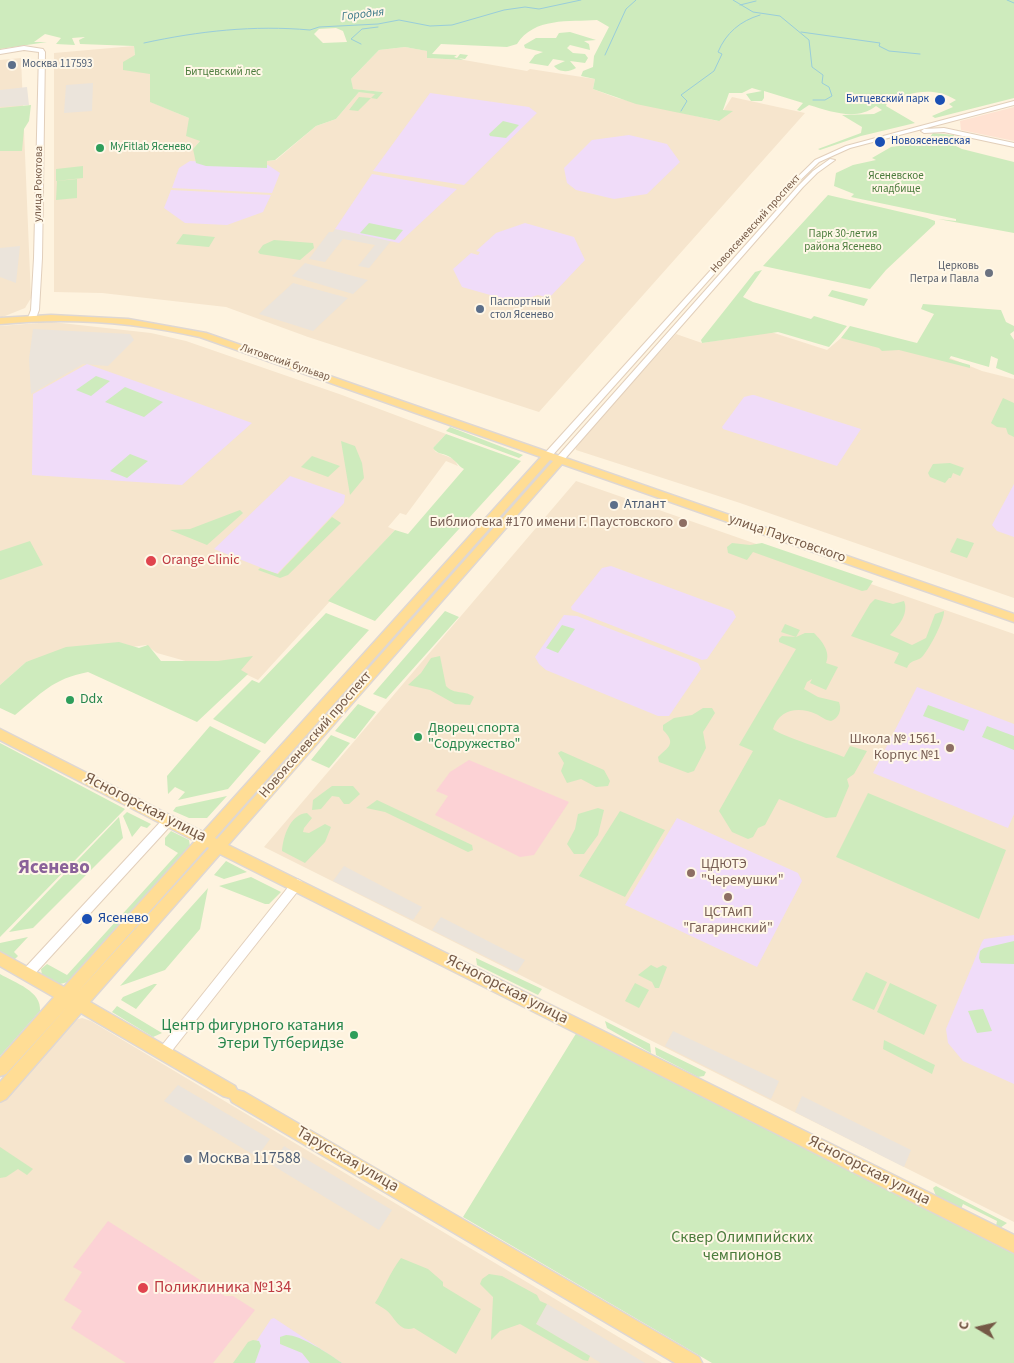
<!DOCTYPE html>
<html>
<head>
<meta charset="utf-8">
<style>
  body { margin:0 }
  #map { position:relative; width:1014px; height:1363px; overflow:hidden; background:#fef3df; font-family:"Source Sans 3",sans-serif }
  canvas { display:block }
  .north { position:absolute; left:954px; top:1303px; width:50px; height:50px; -webkit-text-stroke:4px #fff7e7; paint-order:stroke; rotate:279deg; font-size:14px; font-weight:700; line-height:20px; text-align:center; color:#755946 }
  .north::after { content:''; display:block; margin:auto; width:18px; height:22px; background:#755946; clip-path:polygon(50% 0,100% 100%,50% 72%,0 100%) }
</style>
</head>
<body>
<div id="map">
<canvas width="1014" height="1363"></canvas>
<div class="north">С</div>
</div>
<script>
const g = document.querySelector('canvas').getContext('2d');
g.lineJoin = 'round';
function fillPath(path, color) { g.fillStyle = color; g.fill(path, 'evenodd'); }
function trace(path, color, width, dash) { g.strokeStyle = color; g.lineWidth = width; g.lineCap = dash ? 'butt' : 'round'; g.setLineDash(dash || []); g.stroke(path); }
function write(font, color, halo, rows, align = 'center') {
  g.font = font + ' "Source Sans 3",sans-serif'; g.lineWidth = 4; g.setLineDash([]); g.textBaseline = 'middle'; g.strokeStyle = halo; g.fillStyle = color; for (const [text, x, y, turn = 0] of rows) {
    g.save(); g.translate(x, y); g.rotate((+turn || 0) * Math.PI / 180); g.textAlign = isNaN(turn) ? turn : align; if (halo) g.strokeText(text, 0, 0); g.fillText(text, 0, 0); g.restore();
  }
}
fillPath(new Path2D(`
  M134 46 135 55 151 74V102L189 118 200 141 193 149 267 161 276 160 316 126 336 119 359 92H383L352 89 351 79 379 50 405 47 428 51 427 58 464 60 527 71 530 69 595 79 593 89 617 98 718 121 732 111H723L732 97 805 113 539 412 308 337 226 307 102 293 54 292V53Z
  M21 58 31 298 25 308 0 318V60Z
  M52 322 151 333 186 341 342 395 446 434 433 448 436 452 454 459 458 466 446 461 406 515 400 513 388 527 395 530 258 680 218 661 189 662 157 653 146 645 26 662 0 685V326Z
  M771 332 827 350 841 338 950 358 982 371 1014 379V598L740 503 576 450 575 446 676 334 702 343Z
  M576 481 1014 634V1222L264 847Z
  M82 1018 91 1021 662 1363H0V1104L72 1021Z`), '#f6e5cd');
fillPath(new Path2D(`
  M1014 107V141L961 130 960 121Z`), '#ffe2d2');
fillPath(new Path2D(`
  M93 83 92 111 64 113 66 85Z
  M27 87 29 105 0 107V90Z
  M335 229 391 241 369 268 358 266 375 245 343 239 325 262 309 259 329 232H333Z
  M20 246 16 283 0 277V248Z
  M305 263 368 280 353 294 292 276Z
  M293 283 348 298 313 331 259 314Z
  M33 329 130 334 134 340 108 366 83 364 31 394 29 359Z
  M344 866 422 907 413 920 333 881Z
  M441 917 525 960 517 972 432 930Z
  M673 1031 779 1081 771 1099 665 1046Z
  M178 1085 270 1139 257 1157 164 1101Z
  M802 1096 911 1150 904 1167 795 1112Z
  M284 1146 392 1210 379 1230 272 1165Z
  M547 1304 645 1363H601L536 1324Z`), '#ebe4db');
fillPath(new Path2D(`
  M430 93 529 107 537 113 464 185 373 171Z
  M629 135 667 144 680 162 647 194 614 199 576 190 567 183 564 168 592 140Z
  M190 161 268 165 280 173 272 193 172 188 179 168Z
  M372 174 457 189 399 243 335 229Z
  M171 190 271 195 263 212 227 225 185 223 164 208Z
  M525 223 574 237 585 260 549 298 538 295 515 302 462 287 453 269 471 253 478 255 480 252 476 251 496 233Z
  M87 364 189 400 252 423 182 485 32 475 33 394Z
  M752 395H754L861 429 837 466 723 429 722 427 744 397Z
  M290 476 345 495 344 503 277 574 214 549Z
  M1014 484V537L997 531 992 525Z
  M611 566 733 611 736 617 707 659 702 660 572 610 571 607 602 568Z
  M564 615 577 616 698 663 701 669 669 716H658L546 670 539 664 535 657Z
  M917 687 1014 724V814L1008 828 873 773Z
  M677 818 798 873 802 881 757 967 625 905Z
  M1014 935V1084L963 1061 948 1043 946 1029 982 942 984 939Z
  M274 1318 342 1363H242L271 1319Z`), '#f0dcf9');
fillPath(new Path2D(`
  M469 760 569 802 534 855 520 857 435 815 448 796 436 791 450 772Z
  M108 1221 225 1296H233L255 1310 213 1363H126L71 1328 82 1311 64 1300 82 1272 73 1267Z`), '#fcd2d5');
fillPath(new Path2D(`
  M0 0H1014V98L935 118 932 116 953 107 949 104 956 100C933 86 910 92 887 103L886 106 915 123 861 136 820 150 818 149 861 133 862 127 842 115 874 114 882 110 876 106C857 121 832 112 809 105L800 111 797 110 803 103 764 91V98L762 101H751L746 94 762 91 752 88 742 93H729L723 110 733 111 719 121 636 104 593 89 595 79 581 76 583 71 593 67 594 56 609 27 597 20C569 22 534 17 517 44L507 47 441 44 432 54 457 55 454 57 457 58 460 54 468 55 465 59 458 58 464 60 427 58V51L405 47 379 50 351 79 353 89 383 92 377 99 371 98 358 111 349 110 359 97 371 98 375 94 359 92 336 119 316 126 275 160 267 161V168L206 166 196 163 193 149 200 141 186 136 189 118 150 102V74L123 70V62L135 55 134 46 80 44 79 40 85 37 72 38 75 45 56 44 61 38 45 34 34 42H47L0 49ZM336 28 343 31 347 42 323 43 314 34 319 29Z
  M570 32 596 40 584 41 589 44 590 50 570 45 567 48 573 53 585 54 588 58 585 63 570 61 576 68C570 72 559 73 554 66L565 61 553 59 548 66 529 63 535 55 543 52 525 48 524 45 536 38H556L559 33Z
  M31 105 29 121 24 129 22 151H0V108Z
  M503 121 519 125 506 138 490 136 489 134Z
  M933 133 954 135 952 144 962 149 1014 162V233L938 219 956 221V219L851 197 854 194 834 186 836 173 853 165 876 160 872 158 891 147 921 143 918 140 930 137Z
  M83 166V178L56 181V169Z
  M77 179V198L56 200 57 181Z
  M828 195 927 218 935 221V224L886 270 870 289 763 266Z
  M369 223 403 230 395 240 360 233Z
  M183 234 215 237 209 247 176 244Z
  M274 240 313 243 314 248 300 260 260 254 258 252 263 245Z
  M762 270 743 297 753 302 811 319 814 316 847 326 829 347 778 332 702 343 701 340 755 272Z
  M832 290 868 299 864 306 828 296Z
  M923 304 1001 310 1006 322 1014 326V331L1010 334 1014 340V375L996 368 998 359 991 356 989 367 951 356 949 359 970 365V368L899 350 882 351 879 348 841 338 850 326 917 343 934 314 921 309Z
  M96 376 110 381 91 396 76 390Z
  M125 387 163 402 144 417 105 402Z
  M1003 398 1014 403V437L1008 434 1006 428 997 427 991 423Z
  M450 427 523 455 519 458 446 431Z
  M446 434 521 461 375 621 328 601 395 530 408 534 464 469C458 466 455 459 448 456 442 453 437 454 433 448Z
  M341 441 355 446 362 463 364 478 350 495Z
  M130 454 148 461 127 478 110 471Z
  M312 456 340 466 328 477 301 467Z
  M950 463 964 468 960 476 953 473 951 478H949L945 483 930 477 928 473 933 464Z
  M240 510 243 513 207 545 170 530 190 529Z
  M332 517 341 523 288 575 280 578 258 570 260 568 278 574Z
  M957 538 974 543 967 558 950 552Z
  M30 541 43 565 0 580V551Z
  M732 543 750 545 762 543 873 581 867 590 862 591 753 552 747 560 728 553 727 547Z
  M875 599 893 604 904 601C909 613 899 626 890 635L912 645 926 638 935 614 944 611C945 619 929 650 922 657 917 662 910 659 907 668L894 663 899 653 851 636 870 604Z
  M445 611 459 617 386 699 373 694Z
  M326 613 369 630 265 744 213 719 252 680 259 683Z
  M785 624 800 630 796 637 805 633H814C822 641 831 652 826 663L838 667 826 690 810 683 812 679 807 682 804 689 818 697 839 702C842 710 839 718 831 721 825 720 822 717 816 714 799 706 779 709 773 729 779 735 832 752 844 757L850 746 867 751 854 774 847 779 849 786 836 817 826 818 779 799 765 825 758 828 753 837 748 839 732 832 719 811 753 751 739 745 796 649 779 642V639L782 636 796 637 781 632Z
  M562 625 575 629 558 653 546 648Z
  M119 642 139 648 148 645 161 661H218L253 656 241 670 248 674 197 722 88 672C52 679 42 693 15 715L0 708V685L26 662 66 647Z
  M440 656 446 686C454 695 466 690 474 697L470 705 455 704 430 690 408 685 421 673 431 658Z
  M358 704 376 712 355 739 335 731Z
  M928 705 969 720 964 731 923 716Z
  M703 708H712L715 713 703 732 706 748 694 771 688 773 659 762 658 757C668 747 677 744 663 730V725L674 718 692 715Z
  M210 726 261 751 228 789 178 800 185 792 175 787 168 794 167 776Z
  M987 726 1014 736V750L982 737Z
  M331 735 350 743 329 768 311 760Z
  M0 743 125 809 0 937Z
  M561 751 604 770 610 781 608 786 596 787 581 779 567 783 561 771 564 763 558 753Z
  M332 786H353L360 794 349 804H344L339 797 332 796 321 809 312 810 313 800Z
  M868 793 1006 850 979 919 836 857Z
  M227 796 207 818H189L173 811 176 807Z
  M377 800 472 845 473 850 468 852 385 812 366 808Z
  M598 808 604 810 598 835 584 854H574L567 844 575 829 578 814Z
  M620 811 665 830 625 897 579 876Z
  M127 812 151 824 147 828 141 826 132 837 123 816Z
  M307 813 312 818 304 828 303 832 309 833 325 824 331 827 325 842 305 863 282 851C283 837 290 814 307 813Z
  M119 817 123 838 33 928 9 932Z
  M171 831 189 840 190 846 68 982 56 985 42 975 41 969 47 964 67 975 178 853 165 845V838Z
  M226 861 247 872 224 879 214 875Z
  M251 877 281 892 269 904H265L219 886Z
  M208 888 200 929 165 970 120 986Z
  M28 937 14 952 18 956 14 960 0 952V943Z
  M1014 941V964L981 963 979 958 980 951 984 948Z
  M476 958 542 989 538 995 477 965Z
  M651 965 657 968 663 965 667 967 659 988H655L652 982 638 975Z
  M866 972 887 982 874 1010 852 1000Z
  M0 974C15 983 42 991 40 1011L0 1056Z
  M635 983 649 990 639 1008 625 1001Z
  M890 983 937 1005 924 1035 877 1012Z
  M154 984H157L136 1009 121 1000 123 997Z
  M117 1006 162 1033 153 1037 112 1012Z
  M983 1009 992 1031 977 1033 968 1011Z
  M605 1021 650 1044 651 1053 607 1028Z
  M577 1032 1014 1254V1363H712L463 1217Z
  M884 1040 935 1065 932 1074 883 1049Z
  M655 1047 706 1072 704 1076 698 1077 656 1055Z
  M0 1147 33 1169 27 1175 18 1169 6 1177 0 1178Z
  M936 1186 1007 1223 1000 1228 996 1226 997 1221 963 1204 961 1209 936 1196 933 1188Z
  M401 1258 428 1269 443 1282V1286L481 1309 456 1354 414 1328C399 1333 395 1317 386 1310 382 1307 378 1305 375 1303 385 1287 389 1274 401 1258Z
  M489 1274 502 1276 537 1295 540 1301 547 1304 536 1324 590 1356 588 1361 583 1360 520 1324 500 1331 491 1340 493 1297 480 1284 482 1279Z
  M286 1335C301 1335 329 1354 342 1363H310L302 1353 280 1344V1337Z
  M253 1340 259 1341 261 1346 255 1363H233L248 1342Z`), '#ceebbd');
trace(new Path2D(`
  M733 0 753 12 780 16 809 40 812 67 823 75 822 83 829 87 832 96 825 100H813
  M1007 0 1014 3
  M740 5 756 1
  M801 32 880 43 879 46 889 51 920 54
  M144 43C199 31 254 25 310 30L319 27 378 24 399 20 430 26 452 25 504 10 525 7 539 9 581 0
  M361 44 351 39 362 29 378 27
  M605 55 626 9 636 0
  M681 111 687 101 681 95 714 71 722 54 718 52C726 33 740 21 760 15`), '#99cdda', 1);
const minor = new Path2D(`
  M24 46 43 49 45 52 42 258 39 310 36 318 32 320 28 318 31 310 34 258 39 52 24 50 0 54V50Z
  M1014 101V105L850 148 819 162 781 199 551 457H545V453L777 197 815 160 846 146Z
  M944 128 1014 143V147L944 132 924 133 921 131 924 129Z
  M830 159 835 160 817 173 803 187 563 461H557V457L799 185 813 171Z
  M168 817 172 818 173 821 172 824 31 978 27 979 23 978 21 974 23 970 164 818Z
  M297 879 301 881 303 884 301 887 167 1057 163 1059 159 1057 157 1053 159 1049 293 881Z`);
const major = new Path2D(`
  M51 315 128 319 206 333 1014 614V622L562 464 228 845 1014 1235V1253L220 854 90 1002 235 1086 237 1090 244 1092 699 1357 702 1363H675L232 1102 230 1098 223 1096 81 1013 6 1099 0 1102V1082L68 1006 6 1074 0 1076V1058L54 997 0 966V952L64 987 195 841 0 740V729L203 832 541 457 200 337C134 322 68 317 0 324V318ZM550 460 553 461 217 839 215 838ZM207 847 209 848 76 994Z`);
trace(minor, '#e2cfbb', 2);
trace(major, '#ded7d3', 3);
fillPath(minor, '#fff');
fillPath(major, '#ffdd95');
for (const [x, y, r, color] of [
  [12,65,5,"#5c6f8a"],
  [940,100,6,"#1a4fb4"],
  [880,142,6,"#1a4fb4"],
  [100,148,5,"#2e9e5b"],
  [989,273,5,"#6b7280"],
  [480,309,5,"#5c6f8a"],
  [614,505,5,"#5c6f8a"],
  [683,523,5,"#8d6e63"],
  [151,561,6,"#e0444e"],
  [70,700,5,"#2e9e5b"],
  [418,737,5,"#2e9e5b"],
  [950,748,5,"#8d6e63"],
  [691,873,5,"#8d6e63"],
  [728,897,5,"#8d6e63"],
  [87,919,6,"#1a4fb4"],
  [354,1035,5,"#2e9e5b"],
  [188,1159,5,"#5c6f8a"],
  [143,1288,6,"#e0444e"]
]) { const dot = new Path2D(); dot.arc(x, y, r, 0, 2 * Math.PI); g.fillStyle = color; g.fill(dot); trace(dot, '#fff7e7', 2); }
write('11px', '#4e5e75', '#fff7e7', [
  ["Москва 117593",22,65],
  ["Паспортный",490,303],
  ["стол Ясенево",490,316]
], 'left');
write('11px', '#4c7c3d', '#fff7e7', [
  ["Битцевский лес",223,73],
  ["Ясеневское",896,177],
  ["кладбище",896,190],
  ["Парк 30-летия",843,235],
  ["района Ясенево",843,248]
]);
write('11px', '#164399', '#fff7e7', [
  ["Битцевский парк",929,100],
  ["Новоясеневская",891,142,"left"]
], 'right');
write('11px', '#27864d', '#fff7e7', [
  ["MyFitlab Ясенево",110,148]
], 'left');
write('11px', '#755946', '#fff7e7', [
  ["улица Рокотова",39,184,-89],
  ["Новоясеневский проспект",756,224,-48],
  ["Литовский бульвар",285,363,19]
]);
write('11px', '#5b616d', '#fff7e7', [
  ["Церковь",979,267],
  ["Петра и Павла",979,280]
], 'right');
write('italic 12px', '#3e7a8b', '#fff7e7', [
  ["Городня",363,15,-7]
]);
write('14px', '#4e5e75', '#fff7e7', [
  ["Атлант",624,505]
], 'left');
write('14px', '#785e54', '#fff7e7', [
  ["Библиотека #170 имени Г. Паустовского",673,523],
  ["Школа № 1561.",940,740],
  ["Корпус №1",940,756],
  ["ЦДЮТЭ",701,865,"left"],
  ["\"Черемушки\"",701,881,"left"],
  ["ЦСТАиП",728,913,"center"],
  ["\"Гагаринский\"",728,929,"center"]
], 'right');
write('14px', '#755946', '#fff7e7', [
  ["улица Паустовского",787,539,19],
  ["Новоясеневский проспект",316,735,-49]
]);
write('14px', '#be3a42', '#fff7e7', [
  ["Orange Clinic",162,561]
], 'left');
write('14px', '#27864d', '#fff7e7', [
  ["Ddx",80,700],
  ["Дворец спорта",428,729],
  ["\"Содружество\"",428,745]
], 'left');
write('14px', '#164399', '#fff7e7', [
  ["Ясенево",98,919]
], 'left');
write('16px', '#755946', '#fff7e7', [
  ["Ясногорская улица",145,808,27],
  ["Ясногорская улица",507,990,27],
  ["Тарусская улица",347,1160,30],
  ["Ясногорская улица",869,1171,27]
]);
write('16px', '#27864d', '#fff7e7', [
  ["Центр фигурного катания",344,1026],
  ["Этери Тутберидзе",344,1044]
], 'right');
write('16px', '#4e5e75', '#fff7e7', [
  ["Москва 117588",198,1159]
], 'left');
write('16px', '#4c7c3d', '#fff7e7', [
  ["Сквер Олимпийских",742,1238],
  ["чемпионов",742,1256]
]);
write('16px', '#be3a42', '#fff7e7', [
  ["Поликлиника №134",154,1288]
], 'left');
write('bold 19px', '#896199', '#fff7e7', [
  ["Ясенево",54,869]
]);
</script>
</body>
</html>
